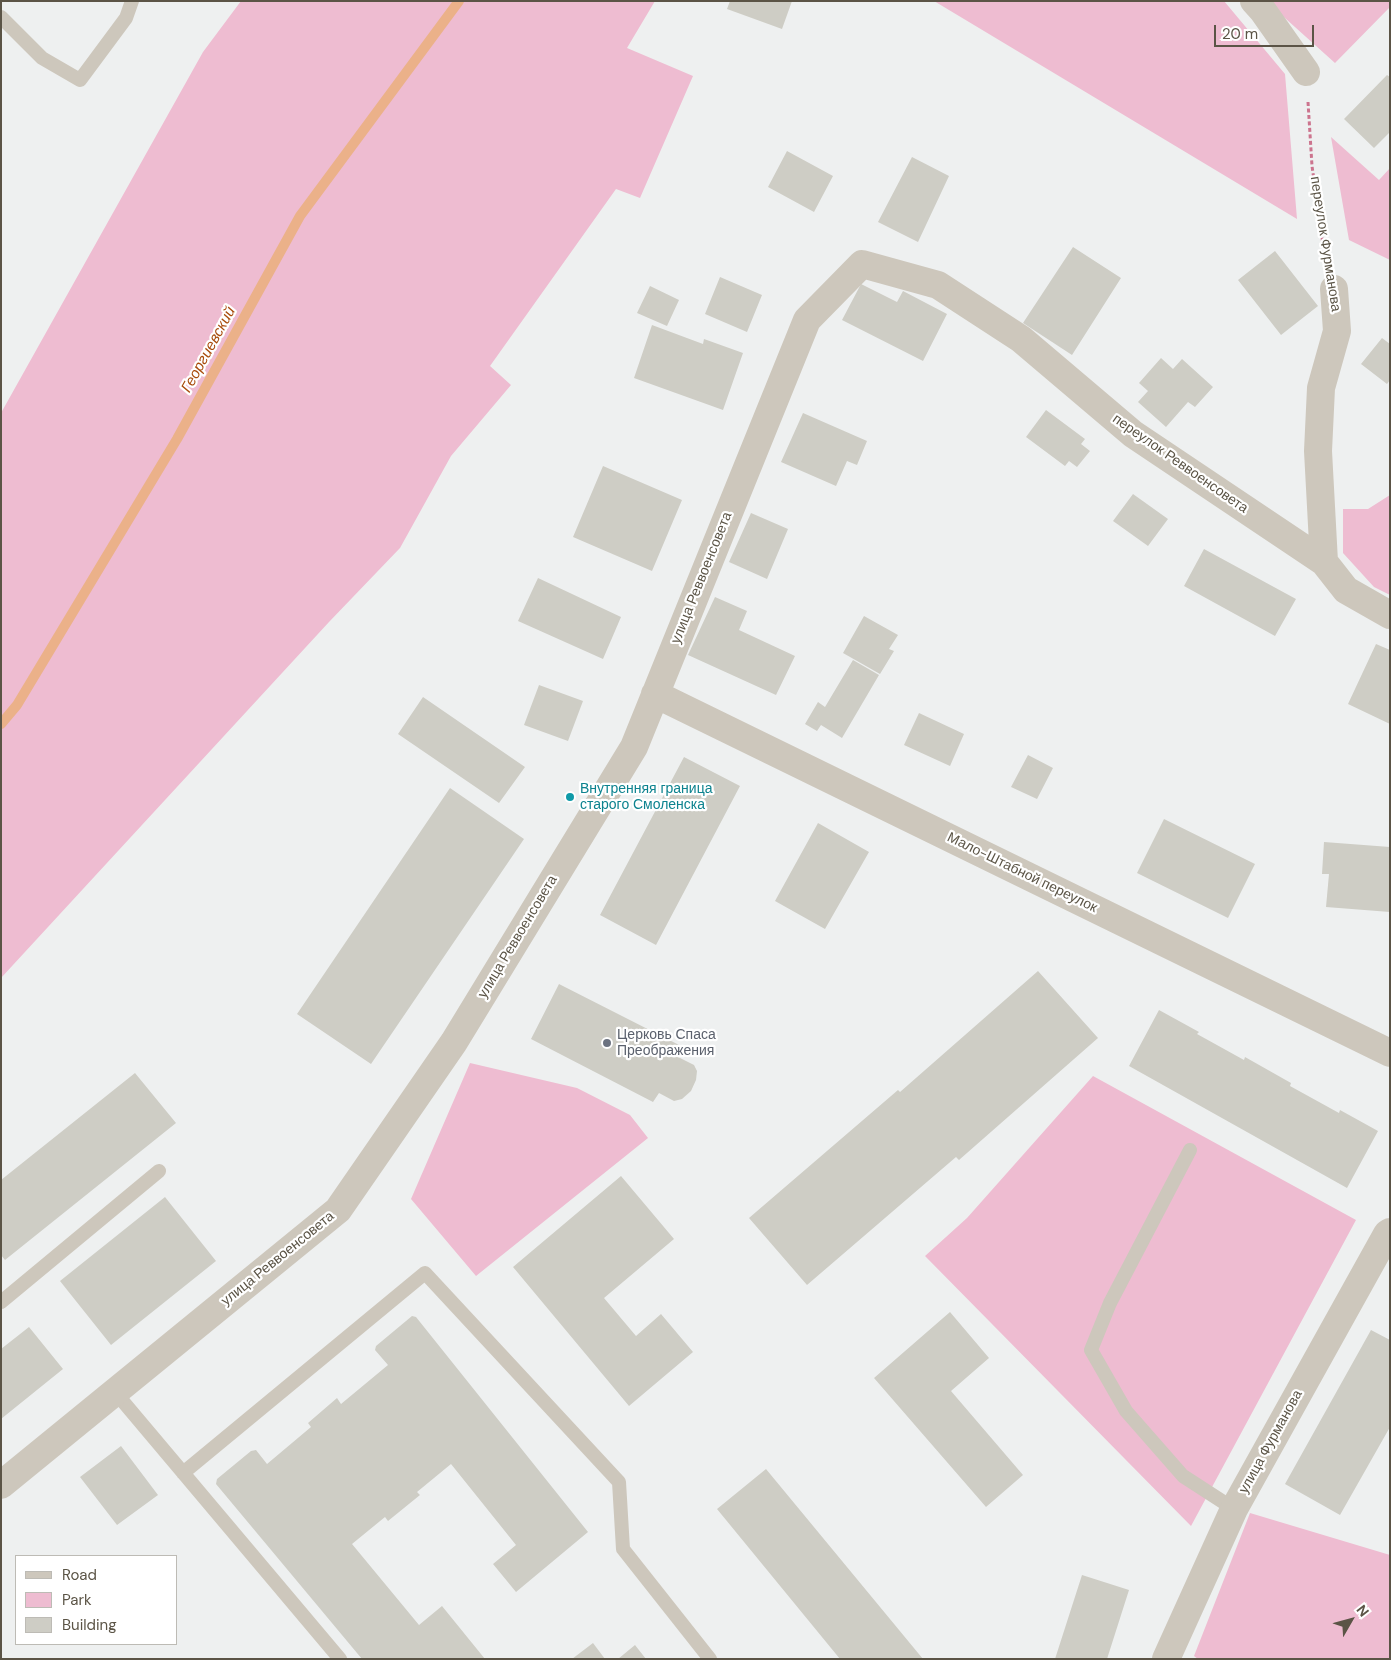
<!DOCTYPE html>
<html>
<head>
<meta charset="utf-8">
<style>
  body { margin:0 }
  #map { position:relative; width:1391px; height:1660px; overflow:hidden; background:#eef0f0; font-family:"DM Sans",sans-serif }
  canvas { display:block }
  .frame { position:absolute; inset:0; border:2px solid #5b5446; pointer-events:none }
  .legend { position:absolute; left:15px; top:1555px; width:162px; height:90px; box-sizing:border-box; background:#fff; border:1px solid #bdbbb5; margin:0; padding:6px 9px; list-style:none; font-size:15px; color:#5b5446 }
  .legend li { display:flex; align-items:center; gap:10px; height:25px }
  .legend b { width:25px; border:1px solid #bdbbb5 }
  .north { position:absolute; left:1326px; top:1595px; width:50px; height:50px; -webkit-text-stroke:4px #fff; paint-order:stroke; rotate:52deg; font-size:14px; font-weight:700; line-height:20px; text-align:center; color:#5b5446 }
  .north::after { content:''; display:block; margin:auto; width:18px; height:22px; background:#5b5446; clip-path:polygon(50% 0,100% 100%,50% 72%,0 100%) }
  .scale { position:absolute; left:1214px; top:25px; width:100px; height:22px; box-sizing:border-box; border:2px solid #5b5446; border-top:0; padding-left:6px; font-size:15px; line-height:18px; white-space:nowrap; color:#5b5446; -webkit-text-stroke:4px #fff; paint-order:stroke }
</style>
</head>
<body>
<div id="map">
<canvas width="1391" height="1660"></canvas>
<div class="frame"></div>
<ul class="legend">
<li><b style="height:6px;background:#cdc7bc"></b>Road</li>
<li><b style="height:14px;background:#eebcd1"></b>Park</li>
<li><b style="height:14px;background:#cecdc5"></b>Building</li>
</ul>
<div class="north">N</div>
<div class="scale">20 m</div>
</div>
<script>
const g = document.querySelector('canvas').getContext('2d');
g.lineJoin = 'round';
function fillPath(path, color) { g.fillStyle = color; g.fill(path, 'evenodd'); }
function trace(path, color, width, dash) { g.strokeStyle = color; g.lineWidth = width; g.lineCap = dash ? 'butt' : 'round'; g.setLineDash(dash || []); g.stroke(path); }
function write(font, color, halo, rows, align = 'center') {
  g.font = font + ' "DM Sans",sans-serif'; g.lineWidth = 4.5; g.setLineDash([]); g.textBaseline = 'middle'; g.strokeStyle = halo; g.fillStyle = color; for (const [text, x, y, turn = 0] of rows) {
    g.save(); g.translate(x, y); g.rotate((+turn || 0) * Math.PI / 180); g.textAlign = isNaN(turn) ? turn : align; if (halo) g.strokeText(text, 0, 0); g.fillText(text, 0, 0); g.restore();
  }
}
fillPath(new Path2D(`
  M241 1H655L627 48 693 76 640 198 616 189 490 366 511 385 451 456 400 548 329 622 1 978V413L203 52Z
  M934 1H1224L1285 74 1297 219Z
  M1266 1H1390V7L1335 63Z
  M1331 137 1379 180 1390 168V260L1349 240Z
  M1390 495V595L1374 587 1343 553V509H1368Z
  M470 1063 577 1088 630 1115 648 1138 476 1276 411 1199Z
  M1093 1076 1356 1220 1191 1526 925 1256 967 1218Z
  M1250 1513 1390 1555V1659H1198L1194 1656Z`), '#eebcd1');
trace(new Path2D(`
  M1 724 17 705 177 439 300 216 459 1`), '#ebb189', 10);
fillPath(new Path2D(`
  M730 1H792L782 29 727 9Z
  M1387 75 1390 77V132L1374 148 1344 119Z
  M787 151 833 176 814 212 768 187Z
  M912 157 949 176 918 242 878 222Z
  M1073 247 1121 278 1072 355 1023 323Z
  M1275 251 1318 306 1281 335 1238 280Z
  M720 277 762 295 747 332 705 314Z
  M861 284 897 302 903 291 947 314 923 361 842 320Z
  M650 286 679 300 667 326 637 313Z
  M652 325 703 344 704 339 743 353 723 410 634 378Z
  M1382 338 1390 344V380L1387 384 1361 364Z
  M1161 358 1173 369 1182 359 1213 387 1195 407 1188 402 1166 427 1138 402 1148 391 1139 383Z
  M1046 410 1085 439 1081 444 1090 451 1077 467 1069 461 1065 466 1026 437Z
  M803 413 867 441 857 465 847 461 836 486 781 462Z
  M603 466 682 500 652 571 573 537Z
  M1133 494 1168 519 1148 546 1113 521Z
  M751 513 788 529 767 579 729 562Z
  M1204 549 1296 599 1275 636 1184 586Z
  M538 578 621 617 603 659 518 621Z
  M715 597 747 611 739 630 795 656 776 695 688 655Z
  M864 616 898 635 889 649 894 651 880 674 843 653Z
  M1376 644 1390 650V724L1348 704Z
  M853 660 879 675 842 738 821 725 817 731 805 724 818 702 825 707Z
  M539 685 583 701 568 741 524 725Z
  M423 697 525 767 499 803 398 734Z
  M919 713 964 734 950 766 904 745Z
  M1028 755 1053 768 1037 799 1011 787Z
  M684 757 740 786 656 945 600 915Z
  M450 788 524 839 371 1064 297 1014Z
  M1164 819 1255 864 1228 918 1137 873Z
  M818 823 869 852 825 929 775 901Z
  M1324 842 1390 847V912L1326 907 1329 874H1322Z
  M1038 971 1098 1038 959 1160 956 1157 807 1285 749 1218 898 1090 900 1092Z
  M559 984 683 1047 678 1057 694 1065 697 1071 696 1080 691 1091 682 1099 674 1101 659 1093 653 1102 531 1039Z
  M1159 1010 1199 1032 1197 1034 1244 1060 1245 1057 1291 1083 1290 1086 1339 1113 1340 1110 1378 1131 1347 1188 1129 1066Z
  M135 1073 176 1123 5 1260 1 1255V1180Z
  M621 1176 674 1239 604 1298 636 1336 661 1314 693 1352 629 1406 513 1267Z
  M165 1197 216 1261 111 1345 60 1281Z
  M950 1312 989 1358 951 1391 1023 1475 986 1507 874 1378Z
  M412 1316 416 1317 588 1532 516 1592 493 1564 516 1545 451 1464 417 1492 420 1495 388 1521 385 1517 352 1544 419 1625 442 1606 485 1659H362L216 1484 217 1479 251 1451 256 1450 267 1464 311 1427 308 1423 337 1398 341 1404 388 1365 375 1350 376 1346Z
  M29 1327 63 1369 1 1419V1349Z
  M1371 1330 1390 1340V1427L1340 1515 1285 1484Z
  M121 1446 158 1495 117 1525 80 1477Z
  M766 1469 923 1659H840L717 1509Z
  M1082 1575 1129 1590 1107 1659H1055Z
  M593 1643 605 1659H572Z
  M635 1645 646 1659H618Z`), '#cecdc5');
trace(new Path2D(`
  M1308 102 1312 166 1325 259`), '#cc748e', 3, [4, 2.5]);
trace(new Path2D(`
  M1 17 42 58 80 80 126 18 132 1
  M1190 1150 1110 1303 1091 1350 1126 1411 1183 1476 1234 1509
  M1 1302 159 1171
  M115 1392 340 1659
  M183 1473 425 1273 619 1482 623 1549 710 1659`), '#cdc7bc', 14);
trace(new Path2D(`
  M1254 1 1263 11 1306 72
  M1324 562 1318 451 1321 388 1337 331 1334 289
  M655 694 1390 1053
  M1 1485 338 1210 454 1042 634 747 807 320 862 264 938 285 1021 339 1133 434 1324 562 1346 590 1390 615
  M1166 1659 1234 1509 1387 1234 1390 1232`), '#cdc7bc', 28);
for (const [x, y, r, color] of [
  [570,797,5,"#0f9aa8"],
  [607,1043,5,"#6b7280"]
]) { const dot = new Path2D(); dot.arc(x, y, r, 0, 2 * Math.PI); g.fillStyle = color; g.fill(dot); trace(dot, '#fff', 2); }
write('14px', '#5b5446', '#fff', [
  ["переулок Фурманова",1325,244,81],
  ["переулок Реввоенсовета",1180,464,35],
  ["улица Реввоенсовета",702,578,-68],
  ["Мало-Штабной переулок",1022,873,26],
  ["улица Реввоенсовета",518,937,-59],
  ["улица Реввоенсовета",278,1259,-39],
  ["улица Фурманова",1271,1442,-61]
]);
write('14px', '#0d838f', '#fff', [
  ["Внутренняя граница",580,789],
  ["старого Смоленска",580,805]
], 'left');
write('14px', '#5b616d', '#fff', [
  ["Церковь Спаса",617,1035],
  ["Преображения",617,1051]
], 'left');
write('italic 15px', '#a84c0c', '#fff', [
  ["Георгиевский",209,350,-61]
]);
</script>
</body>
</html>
